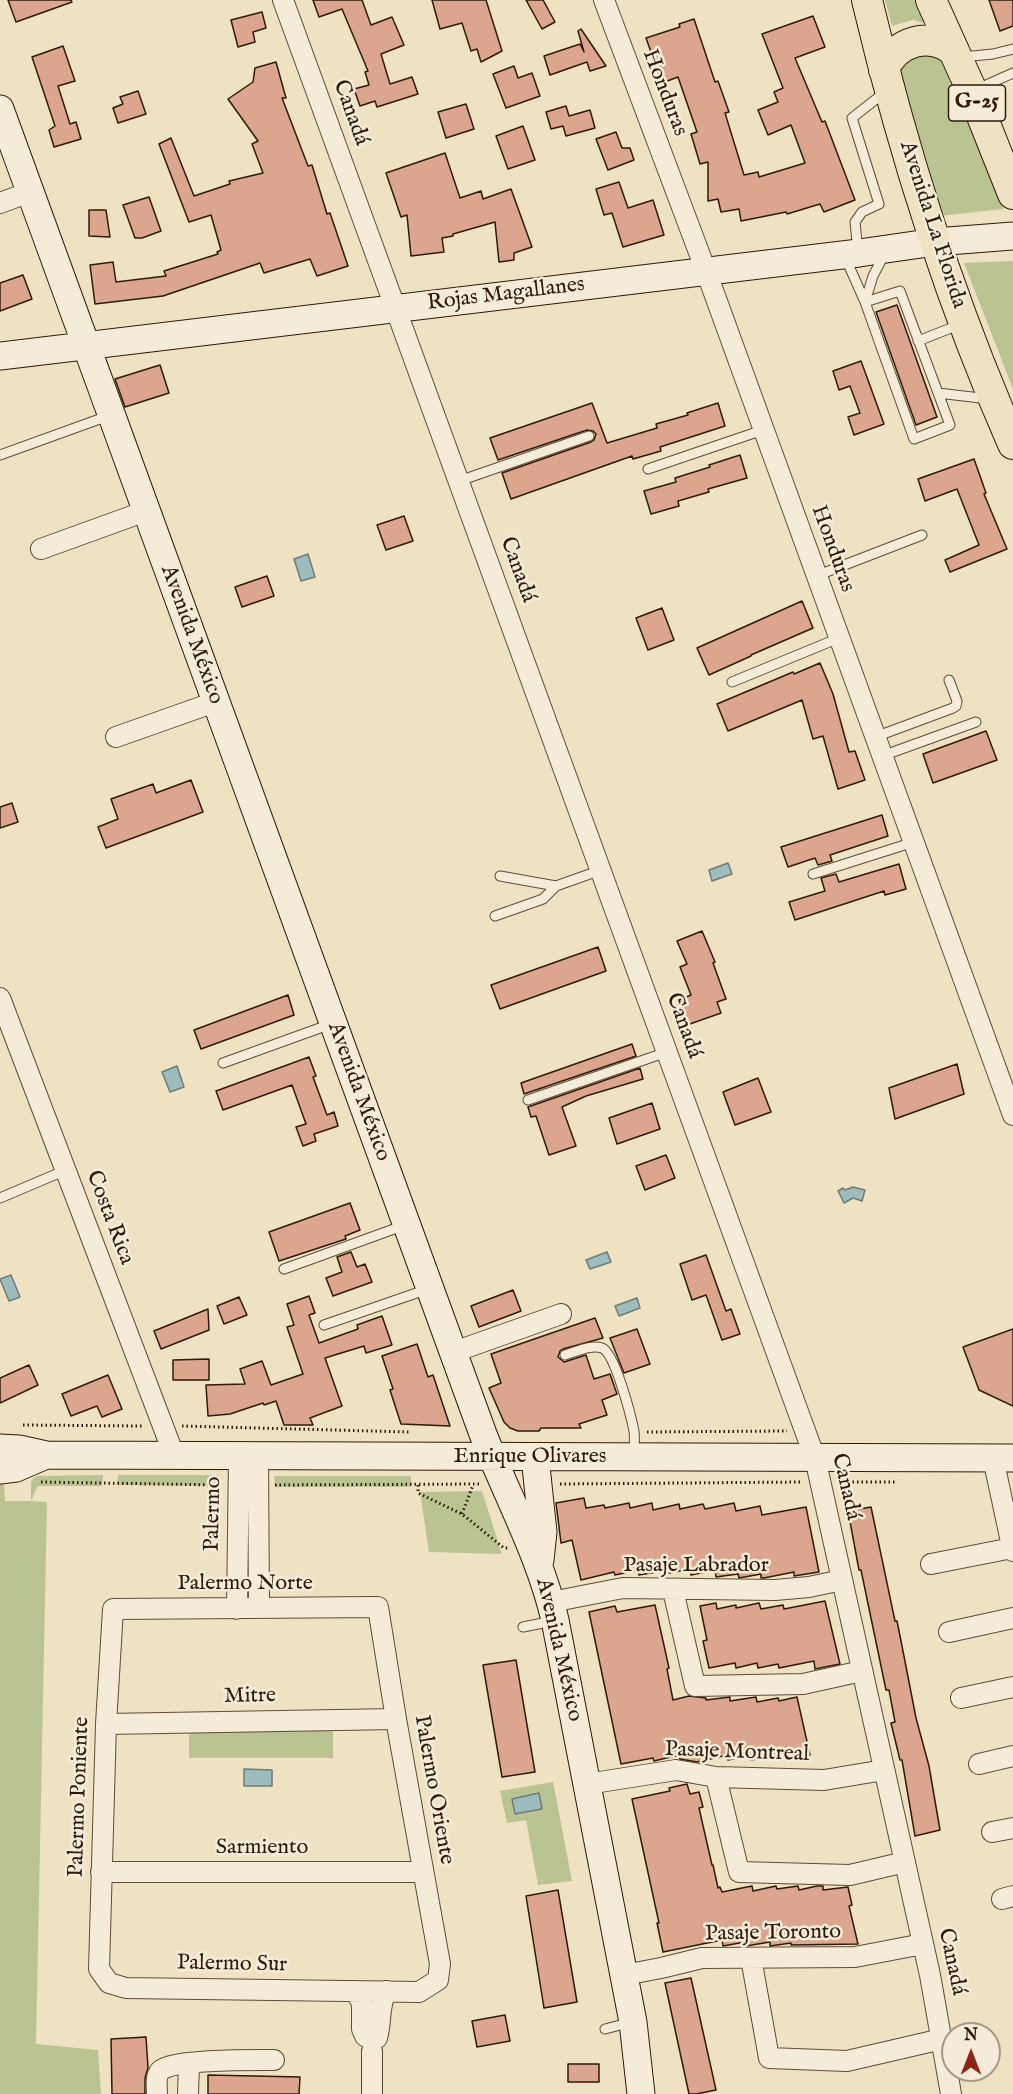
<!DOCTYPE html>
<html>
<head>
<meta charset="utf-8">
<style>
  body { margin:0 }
  #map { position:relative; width:1013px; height:2094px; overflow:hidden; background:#eee2c3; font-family:"IM FELL English",serif }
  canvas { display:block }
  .north { position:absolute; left:941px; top:2022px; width:60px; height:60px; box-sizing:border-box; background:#f4ecd8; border:2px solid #a59885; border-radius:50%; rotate:0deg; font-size:16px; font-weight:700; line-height:24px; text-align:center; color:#2f1a08 }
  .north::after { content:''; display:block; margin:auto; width:21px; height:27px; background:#8f2418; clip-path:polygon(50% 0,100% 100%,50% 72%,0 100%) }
</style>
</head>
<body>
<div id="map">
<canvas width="1013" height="2094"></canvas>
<div class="north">N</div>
</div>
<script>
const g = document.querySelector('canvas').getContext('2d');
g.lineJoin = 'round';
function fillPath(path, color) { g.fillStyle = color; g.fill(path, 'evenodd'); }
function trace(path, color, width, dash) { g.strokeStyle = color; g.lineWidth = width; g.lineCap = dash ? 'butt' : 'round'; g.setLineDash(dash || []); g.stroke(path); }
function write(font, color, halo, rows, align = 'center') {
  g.font = font + ' "IM FELL English",serif'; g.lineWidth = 5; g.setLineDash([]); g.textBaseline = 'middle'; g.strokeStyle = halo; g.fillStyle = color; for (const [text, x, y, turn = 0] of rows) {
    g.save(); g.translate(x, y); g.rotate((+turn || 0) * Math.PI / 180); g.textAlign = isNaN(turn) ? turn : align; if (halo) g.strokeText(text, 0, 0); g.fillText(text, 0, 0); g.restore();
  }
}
fillPath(new Path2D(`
  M885 0H919L931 25 913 20 892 26Z
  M905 55 944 56 1003 209 939 216 898 74Z
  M1013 261V389L964 263Z
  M103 1475 102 1486H38L31 1501 47 1502 36 2044 98 2050 101 2094H0V1483L4 1485 5 1501H31V1481L37 1476Z
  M118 1475H219L220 1486 117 1485Z
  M274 1476H411V1487H275Z
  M482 1491 502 1554 429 1552 420 1492Z
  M189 1728H333V1758H189Z
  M553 1782 572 1881 538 1885 526 1820 507 1823 500 1791Z`), '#bac392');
const water = new Path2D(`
  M308 554 315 577 301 581 294 559Z
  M728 863 732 874 712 881 709 870Z
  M177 1066 184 1087 170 1092 162 1072Z
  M853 1187 865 1190 862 1201 853 1198 844 1203 838 1191 843 1188 845 1190Z
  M607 1252 611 1262 590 1269 586 1260Z
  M11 1275 20 1297 9 1301 0 1279Z
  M637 1298 640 1308 619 1316 615 1306Z
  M244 1769 272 1770V1786H244Z
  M539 1793 542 1809 515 1814 512 1799Z`);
fillPath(water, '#9dbcbd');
trace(water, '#717b75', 1.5);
const building = new Path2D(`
  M8 0H71L72 2 16 22Z
  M313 0H362L371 25 392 17 404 45 381 54 390 84 412 77 418 94 377 107 375 101 360 106 354 89 369 85 365 72 368 71 342 9 319 17Z
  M432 0H486L502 51 481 62 477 49 471 51 462 23 440 29Z
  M526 0H543L555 22 542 29Z
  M989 0H1013V26L1000 31Z
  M262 12 266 28 253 32 255 42 238 47 231 20Z
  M813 16 825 47 795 58 822 122 825 121 855 200 824 212 820 204 787 214 786 212 741 221 739 209 721 212 718 199 708 201V162L700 164 691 134 697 132 678 77 662 83 646 38 680 27 679 24 694 19 715 82 718 81 729 112 725 113 744 175 758 172 759 177 805 163 791 125 768 135 758 110 778 102 774 92 783 88 762 34Z
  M581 29 606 66 590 71 587 62 550 75 544 56 580 44 584 52 578 31Z
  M63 46 75 81 58 86 70 124 76 122 81 139 54 147 49 130 55 126 32 57Z
  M276 62 286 98H282L308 166 312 165 327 214 330 213 348 266 317 276 310 259 264 273 260 263 163 296 95 304 90 265 113 262 116 282 166 276 164 271 218 254 217 252 221 250 211 215 189 222 159 144 171 138 194 196 230 184 229 181 263 173 252 144 258 141 228 99 253 82 255 68Z
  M514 66 518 78 532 73 540 96 506 108 493 74Z
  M138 91 146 114 118 123 113 108 123 104 120 97Z
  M466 104 474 129 446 138 438 112Z
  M566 106 569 116 590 110 595 128 566 136 563 126 551 129 546 112Z
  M523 126 535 160 508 169 496 136Z
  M616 132 622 148H630L634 160 608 170 596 139Z
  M445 153 460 198 481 191 483 199 511 189 532 247 514 253V260L499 262 495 222 453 234V236L442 238 444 252 411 256 407 215 401 217 386 173Z
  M619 182 628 208 653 200 664 235 623 247 612 213 604 215 596 189Z
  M149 197 161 231 142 238H135L123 205Z
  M89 210H106L110 237 89 236Z
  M23 275 32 299 0 311V283Z
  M897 305 937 417 916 425 876 312Z
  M861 361 884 424 854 435 848 417 860 413 850 386 839 390 833 371Z
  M160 365 169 393 125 407 115 379Z
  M592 403 607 443 657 428 656 424 688 415 687 413 718 403 725 426 660 447 661 451 633 459 632 456 511 499 502 473 591 442 594 440 596 434 593 431 587 430 498 460 490 438Z
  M740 455 747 478 708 489 709 492 678 501 679 506 651 514 644 491 676 482 675 478 710 467 709 465Z
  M974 459 986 493 984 494 1007 549 950 572 945 560 979 545 957 489 925 501 918 479Z
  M404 516 413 541 386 550 377 525Z
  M267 576 274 596 242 607 235 587Z
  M802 601 813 628 751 655V656L709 675 697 648Z
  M662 608 674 640 648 650 636 618Z
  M820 663 833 694 849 752 855 751 865 780 838 789 823 736 813 739 802 700 728 731 717 704 793 672 794 674Z
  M986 731 997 760 933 783 923 754Z
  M191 780 203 812 106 848 98 827 118 819 111 799 153 784 156 793Z
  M12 803 18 822 0 828V807Z
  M882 815 888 836 830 855 832 861 818 865 815 858 788 867 781 847Z
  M899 864 906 889 885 895 884 891 795 920 789 902 825 891 821 878 836 874 839 882Z
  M702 931 715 962 713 963 726 999 717 1002 721 1013 687 1025 679 1000 691 995 680 967 687 964 677 941Z
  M598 947 606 971 500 1009 491 985Z
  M288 995 294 1015 201 1049 194 1030Z
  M632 1044 636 1056 524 1094 521 1083Z
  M309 1057 316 1076 313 1077 327 1115 334 1112 338 1126 314 1134 316 1141 303 1146 296 1127 306 1124 292 1085 223 1110 216 1091Z
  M957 1064 964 1094 895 1119 889 1088Z
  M640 1068 643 1079 586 1096 562 1107 576 1146 549 1155 536 1116 531 1117 528 1107Z
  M758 1078 771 1112 735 1125 723 1092Z
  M652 1103 660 1129 617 1144 609 1118Z
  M666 1155 675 1178 645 1190 636 1166Z
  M350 1203 360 1230 345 1236 346 1239 279 1261 269 1232Z
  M351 1252 357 1267 365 1264 372 1282 333 1296 326 1278 342 1272 337 1257Z
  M706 1255 726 1311 731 1309 740 1334 722 1340 706 1295 692 1300 680 1264Z
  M513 1290 521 1311 479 1327 471 1306Z
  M309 1296 315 1313 309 1315 319 1343 358 1329 357 1325 382 1316 392 1345 366 1353 364 1346 325 1358 342 1406 310 1418 313 1425H284L276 1401 264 1405 263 1403 230 1414 208 1416 206 1385 245 1384 240 1369 262 1361 271 1385 303 1374 287 1327 294 1325 287 1304Z
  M239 1297 247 1315 224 1324 217 1306Z
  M208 1309 209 1330 161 1349 154 1331Z
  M595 1318 603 1338 563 1349 560 1351 558 1357 564 1362 586 1355 594 1379 610 1374 617 1394 602 1400 607 1415 579 1424 581 1428H541L539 1431H518L510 1428 504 1422 489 1388 501 1383 491 1354Z
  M637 1329 650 1364 624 1373 610 1338Z
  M1013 1329V1406L979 1390 963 1347Z
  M417 1344 428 1377 433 1375 450 1426 401 1424 390 1390 393 1389 382 1356Z
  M209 1359V1380H173V1360Z
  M29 1365 38 1385 0 1403V1378Z
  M108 1375 122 1409 102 1417 97 1406 71 1416 62 1394Z
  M584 1498 586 1508 604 1505 605 1508 629 1503 630 1508 652 1503 653 1510 679 1504 680 1509 703 1504 705 1509 734 1503 736 1511 760 1506 762 1515 806 1507 819 1572 794 1576V1572L764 1578H761V1574L739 1578 738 1574 716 1577 715 1570 691 1575 690 1569 664 1574 663 1571 639 1575 638 1570 615 1575 614 1572 581 1580 572 1540 561 1543 556 1503Z
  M871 1507 895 1621H897L902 1646 916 1718 929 1766 940 1830 915 1836 902 1760H900L891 1723 895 1722 889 1690H886L861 1570H859L848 1511Z
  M825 1601 840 1664 815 1669 814 1661 779 1668 778 1664 758 1668 757 1663 736 1668 735 1663 709 1668 703 1641 707 1640 700 1606 716 1603 717 1609 736 1605V1608L759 1603 761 1609 783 1605 784 1609Z
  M655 1605 669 1668 667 1669 673 1700 689 1696 706 1698V1700L730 1697V1701L756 1697 757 1702 778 1698 779 1701 797 1697 810 1755 796 1758 795 1755 773 1759 772 1756 751 1760 750 1755 728 1760 727 1755 697 1762 680 1759 679 1755 654 1761 653 1758 621 1764 589 1612 615 1606 617 1612Z
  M516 1660 535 1772 502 1777 483 1665Z
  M687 1784 690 1794 699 1792 703 1807 699 1808 712 1865H713L718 1888 720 1887 722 1892 752 1886 753 1891 776 1886 777 1889 798 1886 799 1890 817 1886H823V1890L848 1887 852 1905 849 1906 858 1944 791 1945V1943L770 1946V1942L746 1946 745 1942 723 1946 722 1940 663 1952 657 1923H659L632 1799 670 1791 669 1788Z
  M558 1890 577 2002 544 2008 526 1896Z
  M691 1978 716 2090 696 2094H689L665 1983Z
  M505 2015 510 2041 477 2047 472 2021Z
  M146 2037 148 2068 145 2078V2094H112L111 2039Z
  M568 2064H599V2082H568Z
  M208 2075 300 2077 299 2094H208Z`);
fillPath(building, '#dca58d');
trace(building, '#2f1a08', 1.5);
const lane = new Path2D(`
  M962 57 993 54 1013 49
  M977 89 1013 73
  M858 252 855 222 862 212 879 204 852 118 885 92
  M845 257 865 302
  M900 291 950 425 914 439 865 302Z
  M865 302 873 276 884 255
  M918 341 951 328 958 321
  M938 393 989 399
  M0 455 108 416
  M648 469 763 430
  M459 481 589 436
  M816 576 922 535
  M732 682 839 638
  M875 737 953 708 956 706 957 701 949 680
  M882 756 976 722
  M813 874 914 842
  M500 876 556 886
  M495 916 543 899 556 886 601 870
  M223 1063 331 1024
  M528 1100 667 1052
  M0 1198 66 1170
  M284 1269 405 1225
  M324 1325 428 1289
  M565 1355C575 1352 591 1344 602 1348 615 1353 631 1416 634 1431 635 1439 634 1447 634 1455
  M523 1627 553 1621
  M605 2029 632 2022`);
const street = new Path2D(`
  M283 0 815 1458 930 1975 951 2094
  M604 0 706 271 1013 1115
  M0 203 30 192
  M41 549 146 511
  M116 737 215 702
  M0 998 174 1455
  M454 1352 561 1314
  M258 1456 259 1608
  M993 1458 1013 1551
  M931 1564 1012 1548
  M673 1590 695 1686 803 1684 862 1671
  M551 1602 623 1588 775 1590 809 1587 842 1580
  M378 1607 396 1719 440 1964 438 1980 419 1992 126 1988 109 1983 99 1969 106 1724 113 1609Z
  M237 1609 239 1456
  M949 1632 1013 1618
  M961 1698 1013 1687
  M106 1724 396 1719
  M979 1764 1013 1756
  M716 1777 739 1872 850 1875 905 1862
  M587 1784 676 1770 716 1777 824 1780 884 1770
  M992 1832 1013 1828
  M101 1872H423
  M1002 1899 1013 1896
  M751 1958 769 2058 847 2061 942 2039
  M624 1975 661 1968 702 1958 855 1957 923 1944
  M355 1991 362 2003V2029L365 2036 372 2040 377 2038C382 2021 378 2009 386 1991
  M157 2094C157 2087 155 2077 160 2071 170 2059 255 2060 274 2060
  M188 2094 189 2065
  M372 2094V2051`);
const secondary = new Path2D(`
  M0 109 483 1434C507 1496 540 1555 555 1620L633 2022 641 2094
  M0 356 859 253 935 242 1013 236
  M0 1448 19 1449 46 1455 1013 1458
  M535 1457 543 1532 540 1560
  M0 1470 16 1468 46 1455`);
const primary = new Path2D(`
  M867 0C903 152 950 301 1013 444
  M931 0 972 91 1013 194
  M884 70C895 41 930 31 954 51`);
trace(lane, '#5f4c37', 11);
trace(street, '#5f4c37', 22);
trace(secondary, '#2f1a08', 29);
trace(primary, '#2f1a08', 32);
trace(new Path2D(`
  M23 1425 142 1426
  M182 1426 409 1432
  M647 1432 787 1431
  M41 1482 220 1485
  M839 1482H895
  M560 1484 802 1482
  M275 1485 481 1484
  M418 1485V1493L462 1514 504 1548H509
  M462 1514 473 1485`), '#2f1a08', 3, [1.5, 3]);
trace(lane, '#f4ecd8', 9);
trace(street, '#f4ecd8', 20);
trace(secondary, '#f4ecd8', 27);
trace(primary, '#eee2c3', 30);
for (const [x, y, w] of [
  [977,103,57]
]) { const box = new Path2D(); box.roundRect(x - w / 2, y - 18, w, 36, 4.5); g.fillStyle = '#f4ecd8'; g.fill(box); trace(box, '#2f1a08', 1.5); }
write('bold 21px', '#2f1a08', null, [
  ["G-25",977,103]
]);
write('22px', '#2f1a08', '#f4ecd8', [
  ["Honduras",664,93,69],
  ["Canadá",350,113,70],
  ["Avenida La Florida",932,225,72],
  ["Rojas Magallanes",506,295,-7],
  ["Honduras",832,549,70],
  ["Canadá",517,570,70],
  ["Avenida México",191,635,70],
  ["Canadá",683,1026,70],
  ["Avenida México",358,1092,70],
  ["Costa Rica",109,1218,69],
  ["Enrique Olivares",530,1457],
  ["Canadá",845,1487,77],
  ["Palermo",214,1514,-89],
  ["Pasaje Labrador",696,1566],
  ["Palermo Norte",245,1584],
  ["Avenida México",558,1650,77],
  ["Mitre",250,1697,-1],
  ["Pasaje Montreal",737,1753,2],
  ["Palermo Oriente",433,1790,80],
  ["Palermo Poniente",80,1797,-88],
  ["Sarmiento",262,1848],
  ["Pasaje Toronto",773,1934,-1],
  ["Canadá",951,1962,78],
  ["Palermo Sur",232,1965,1]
]);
</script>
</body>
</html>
